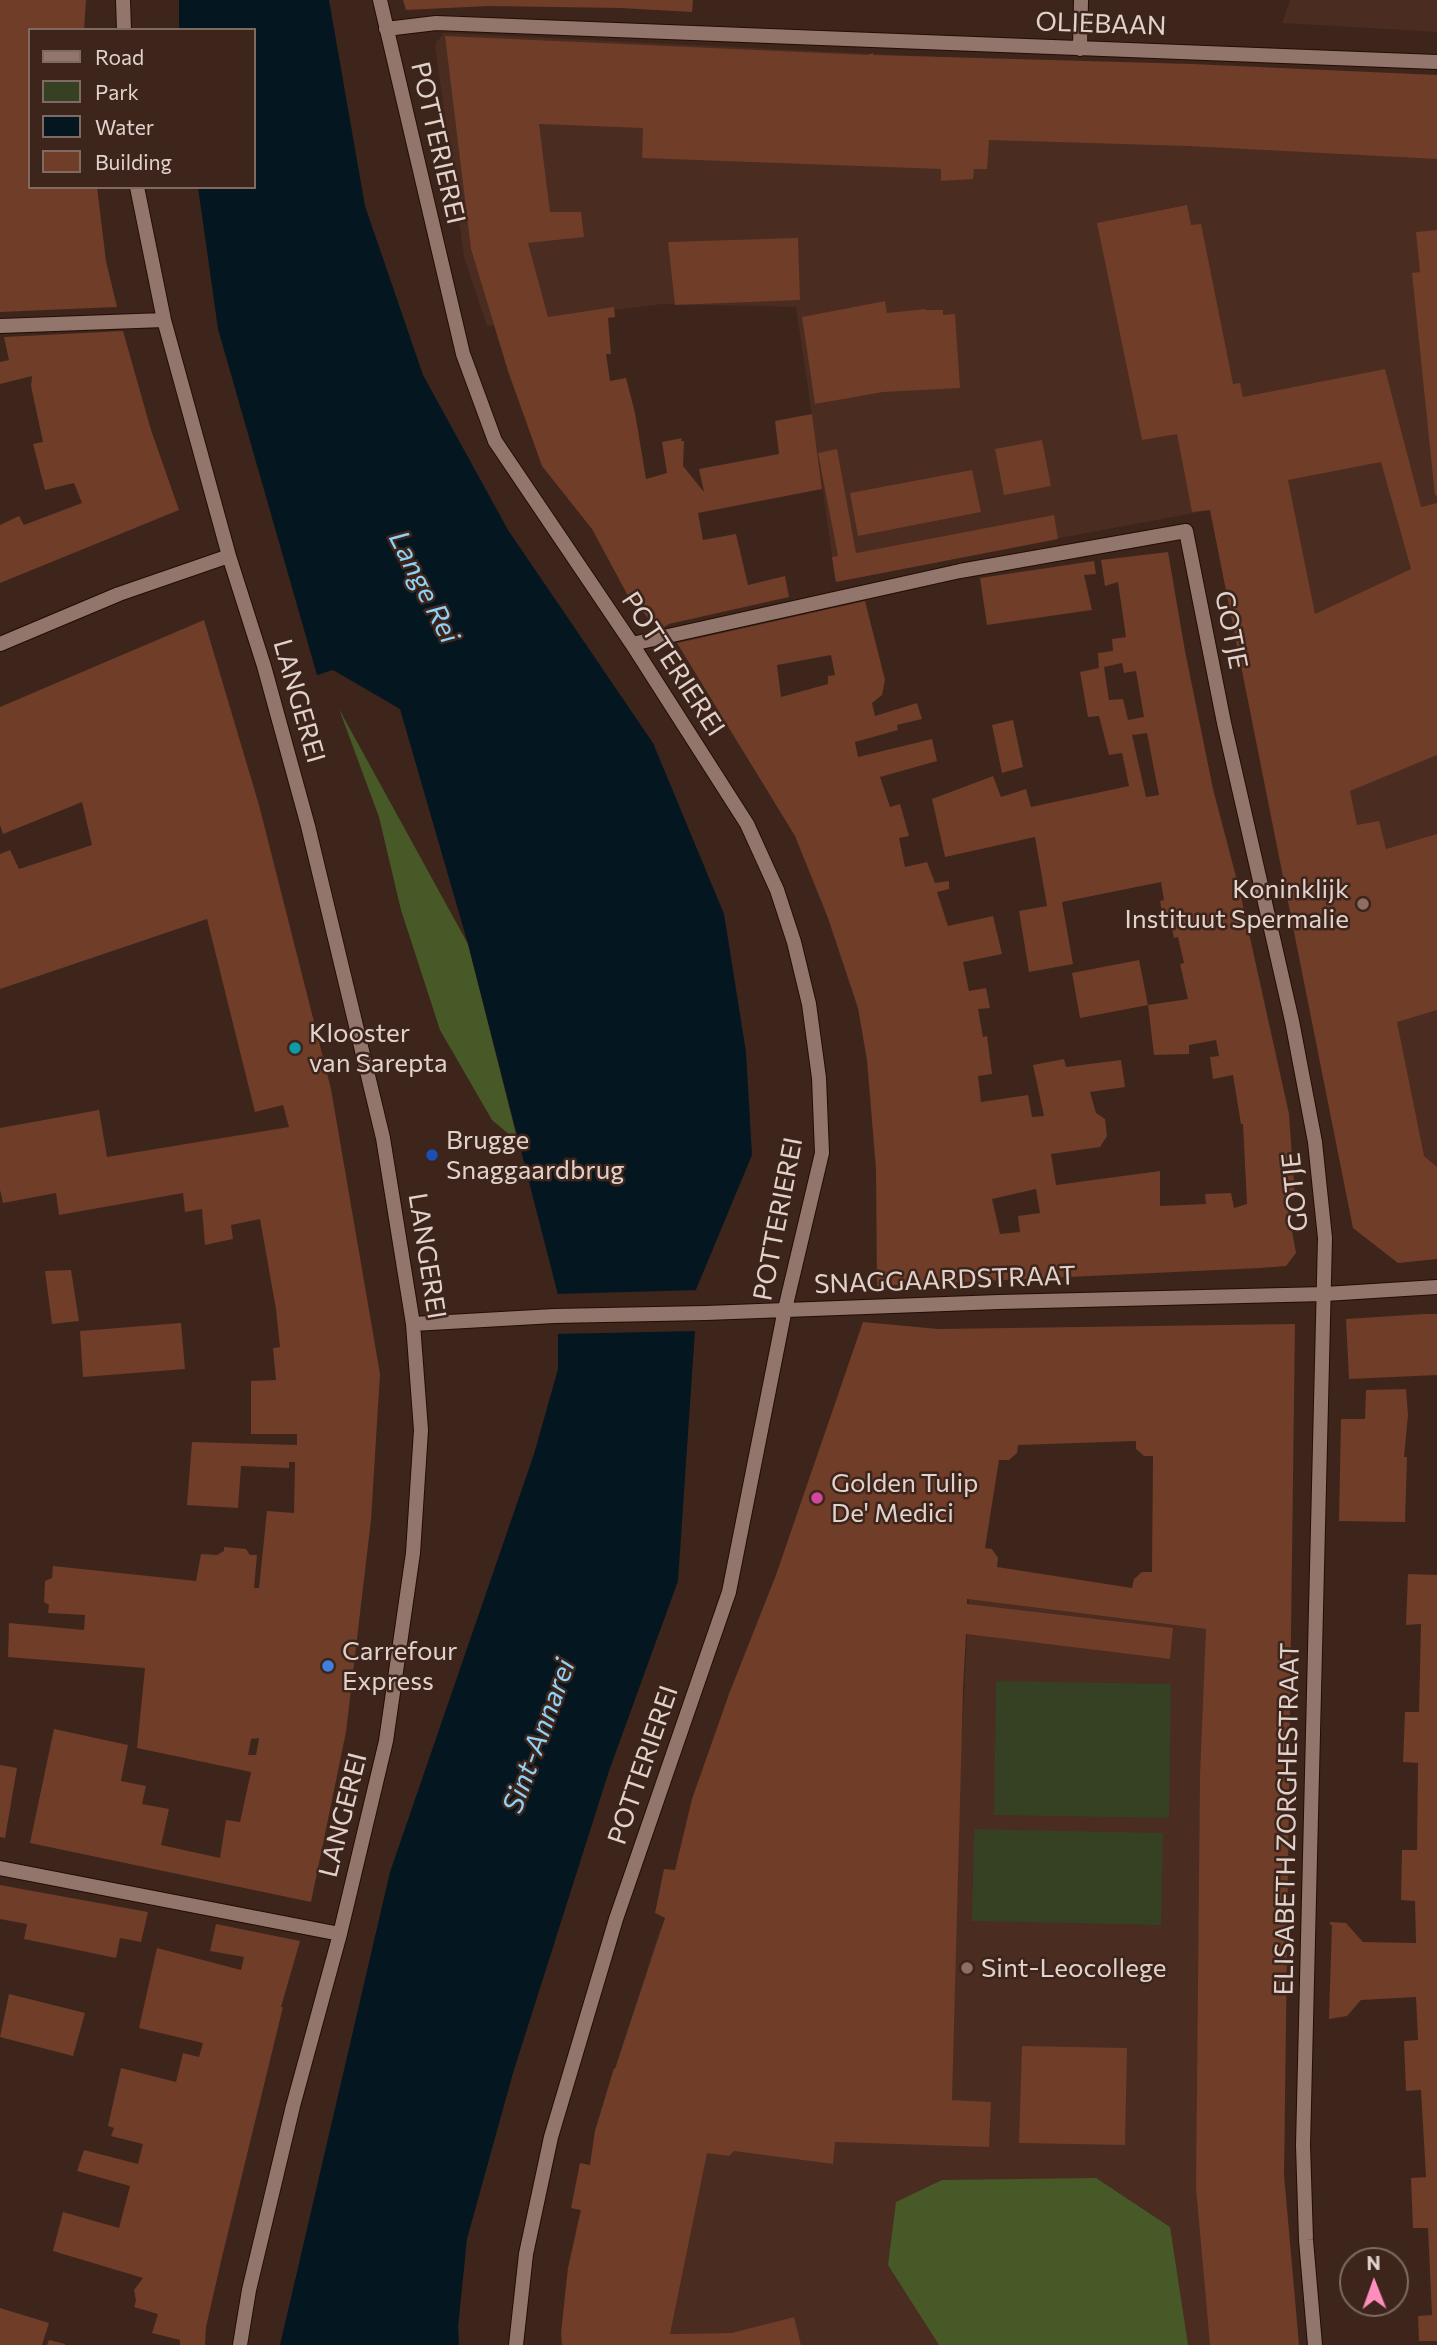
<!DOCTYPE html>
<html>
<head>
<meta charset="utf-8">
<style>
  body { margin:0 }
  #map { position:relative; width:1437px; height:2345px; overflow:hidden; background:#3d251c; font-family:Commissioner,sans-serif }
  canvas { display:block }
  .legend { position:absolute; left:28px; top:28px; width:228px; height:161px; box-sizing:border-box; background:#3d251c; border:2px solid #7f6a62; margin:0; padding:9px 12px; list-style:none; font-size:21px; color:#e2d2cc }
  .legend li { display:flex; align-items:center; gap:14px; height:35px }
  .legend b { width:35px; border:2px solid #7f6a62 }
  .north { position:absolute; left:1339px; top:2247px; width:70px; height:70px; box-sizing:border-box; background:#3d251c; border:2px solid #7f6a62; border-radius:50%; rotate:359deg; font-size:19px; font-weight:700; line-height:28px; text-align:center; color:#e2d2cc }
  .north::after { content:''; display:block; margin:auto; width:24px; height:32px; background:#fe8ebc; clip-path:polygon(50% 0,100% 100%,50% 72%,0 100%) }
</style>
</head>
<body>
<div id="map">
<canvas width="1437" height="2345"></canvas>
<ul class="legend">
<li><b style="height:9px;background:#93766b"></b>Road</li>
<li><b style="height:19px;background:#354122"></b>Park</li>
<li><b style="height:19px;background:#041620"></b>Water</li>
<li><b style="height:19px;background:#6f3d28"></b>Building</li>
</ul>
<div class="north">N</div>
</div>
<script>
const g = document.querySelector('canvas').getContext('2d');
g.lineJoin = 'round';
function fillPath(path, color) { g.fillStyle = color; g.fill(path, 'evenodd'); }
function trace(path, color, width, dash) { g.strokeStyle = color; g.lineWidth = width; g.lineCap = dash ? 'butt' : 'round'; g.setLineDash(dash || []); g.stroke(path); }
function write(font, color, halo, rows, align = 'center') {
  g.font = font + ' Commissioner,sans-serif'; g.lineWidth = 5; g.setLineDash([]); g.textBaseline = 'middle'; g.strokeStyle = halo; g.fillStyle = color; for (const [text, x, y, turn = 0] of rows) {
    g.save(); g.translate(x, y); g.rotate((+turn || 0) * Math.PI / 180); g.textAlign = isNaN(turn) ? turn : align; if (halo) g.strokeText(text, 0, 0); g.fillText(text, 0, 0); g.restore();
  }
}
fillPath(new Path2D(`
  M1290 0H1437V32L1282 23Z
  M443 33 1437 81V1259L1398 1263 1353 1228 1210 510 835 580 823 490 796 307 663 304 487 326 464 257 435 45Z
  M969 1599 1291 1640 1284 2175 1299 2345H801L793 2317 731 2333 562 2336 561 2333 568 2268 590 2165 595 2131 660 1929 724 1950 962 1732Z`), '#4a2c20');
fillPath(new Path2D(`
  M996 1681 1171 1684 1169 1818 994 1815Z
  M974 1829 1163 1833 1161 1925 972 1921Z`), '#354122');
fillPath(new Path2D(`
  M339 709 468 944 518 1142 492 1120 440 1030 401 910 379 817Z
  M1096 2178 1170 2227 1188 2345H939L888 2265 896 2202 942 2180Z`), '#465927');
fillPath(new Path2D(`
  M179 0H329L365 206 423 375 508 530 653 743 724 914 746 1052 752 1155 695 1292V1330L678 1581 609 1771 513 2073 467 2239 458 2327 459 2345H280L390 1872 534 1454 558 1369V1295L468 944 400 709 333 670 317 675 218 329 198 187H254V30H179Z`), '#041620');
fillPath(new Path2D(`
  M700 1290 699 1331 554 1334V1294Z`), '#3d251c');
fillPath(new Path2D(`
  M0 0H86L84 30H30V187H97L106 261 117 307 0 312Z
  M403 0H693L692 12 620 8 489 6 406 10Z
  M445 36 868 55 873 53V55L1192 64 1437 75V159L1188 146 989 140 987 169H974L973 179 941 181V169L642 158 643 128 539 124 550 212H581L584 237 528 243 548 317 614 307 615 317 608 318 611 354H606L610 381 626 378 635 413 646 479 667 473 662 442 682 438 681 441H684L683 466 704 492 699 469 779 454 775 421 812 414 822 489 698 513 703 540 736 534 748 585 785 576 789 597 669 624 659 630 627 594 592 529 542 466 508 371 471 249Z
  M1187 205 1191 225 1201 224 1233 384 1240 383 1243 397 1385 369 1421 507 1437 503V755L1350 791 1357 825 1379 821 1386 849 1437 834V1010L1397 1022 1424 1156 1437 1167V1259L1398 1263 1353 1228 1210 510 1192 512 1177 434 1142 440 1097 223ZM1381 462 1411 569 1315 614 1288 480Z
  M1437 230V495L1435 496 1412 273 1420 272 1416 232Z
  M798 238 800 300 675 305 668 242Z
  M885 301 887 313 925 309V310H943V315L955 314 960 388 883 392 815 404 802 317Z
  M123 331 151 430 179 510 0 583V525L19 516 24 525 82 503 74 483 45 490 33 444 43 442 31 386 32 376 0 384V362L9 360 4 337Z
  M1042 440 1051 486 1004 495 995 449Z
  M837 449 856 553 1054 515 1058 539 836 582 832 557 838 556 818 453Z
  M972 470 981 512 858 536 850 493Z
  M1168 552 1185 651 1213 789 1239 888 1289 1114 1295 1198 1286 1199 1296 1253 1286 1266 1260 1268 877 1286 876 1169 867 1060 858 1008 828 918 795 836 677 643 865 601 885 680 882 695 872 703 875 716 917 703 922 719 897 725 898 730 855 742 858 757 932 739 937 761 880 777 890 807 900 804 909 836 899 838 905 867 927 862 935 883 949 881V889L937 892 948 926 993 916 1002 954 963 962 969 991 986 988 990 1008 978 1009 983 1037 987 1036 992 1074 978 1076 981 1102 1028 1095 1032 1117 1044 1116 1033 1065 1064 1059 1066 1067 1121 1060 1125 1087 1090 1092 1096 1113 1105 1119 1107 1136 1100 1147 1051 1154 1056 1185 1160 1171V1206L1206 1204 1205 1194 1231 1193 1234 1208 1247 1204 1243 1124H1241L1233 1075 1213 1079 1210 1057 1219 1056 1216 1040 1189 1045V1054L1154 1055 1148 1005 1188 999 1180 964 1184 963 1178 937 1174 938 1169 915 1163 916 1160 901 1164 900 1161 882 1062 902 1073 964 1029 972 1019 911 1047 906 1035 837 945 857 932 799 993 776 1001 797 1026 789 1031 807 1129 786 1122 753 1109 755 1099 716 1088 717 1080 672 1099 668 1098 653 1113 651 1112 639 1126 637 1118 582 1105 586 1101 560ZM831 655 835 675 828 676V684L781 697 777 665ZM1122 663 1124 673 1136 671 1144 717 1128 720 1123 699 1109 700 1104 667ZM1147 733 1159 795 1146 797 1132 735ZM1036 1189 1040 1213 1018 1216 1020 1232 1000 1234 992 1199Z
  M1094 561 1096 574 1084 575 1092 610 987 625 980 578Z
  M204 620 259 805 331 1089 380 1374 371 1520 346 1732 311 1902 30 1843 54 1729 128 1745 121 1781 146 1786 142 1804 169 1809 161 1845 220 1858 226 1820 240 1822 251 1772 137 1748 145 1668 8 1657 9 1623 84 1630 85 1615 48 1613 49 1605 44 1602 45 1581 52 1578 53 1566 196 1581 201 1554 217 1555 224 1551V1547L246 1549 250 1555H257L254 1588H259L267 1511 294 1513 295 1462H289V1468L241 1466 238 1508 187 1505 192 1442 297 1445V1434H251V1381L276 1380 273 1348 280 1347 276 1309 260 1219 231 1225 233 1239 205 1245 202 1209 185 1212 183 1193 59 1215 56 1193 3 1203 0 1190V1128L99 1110 107 1157 289 1127 283 1105 255 1112 207 919 0 989V854L10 850 19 869 92 845 82 802 3 834 0 825V707ZM259 1738 256 1755H248L251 1739Z
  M1013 720 1023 767 1002 773 992 725Z
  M1139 960 1148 1005 1080 1018 1072 973Z
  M71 1270 79 1321 52 1324 45 1271Z
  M1424 1314H1437V1375L1349 1379 1346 1319Z
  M863 1322 938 1329 1295 1324 1284 2175 1299 2345H1210L1196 2188 1200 1775 1206 1629 967 1599V1604L1173 1628 1170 1659 966 1634 963 1689 952 2100 991 2102 989 2147 835 2142 833 2164 734 2151 729 2156 707 2153 670 2334 731 2333 794 2317 801 2345H562L561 2333 568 2268 581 2210 571 2208 580 2163 590 2165 595 2131 614 2068 615 2069 665 1918 655 1913 664 1869 675 1870 692 1799 729 1694 776 1575ZM1136 1441V1449L1144 1456H1153L1152 1572H1142L1134 1579 1132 1588 997 1567 998 1558 992 1549 985 1548 999 1460H1009L1017 1453 1018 1445Z
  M181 1323 185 1369 83 1377 80 1331Z
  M1406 1389 1408 1415 1404 1457H1407L1405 1522 1339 1521 1341 1419H1365L1366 1390Z
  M1408 1574 1437 1575V2341H1419L1418 2316 1432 2315 1428 2228H1413L1411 2178 1426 2177 1421 2090 1406 2091 1404 2041 1418 2040 1416 1997 1361 2000 1347 2016 1329 2019V2016L1332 1925H1330V1922L1346 1923 1363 1942 1416 1943 1415 1901 1401 1900 1402 1850H1417L1418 1763 1403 1762 1405 1712H1419L1421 1624 1406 1625Z
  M0 1765 17 1768 5 1838 0 1837Z
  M0 1885 148 1912 141 1942 120 1938 116 1958 24 1939 27 1924 0 1919Z
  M216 1924 300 1941 281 2007H283L222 2257 206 2327 205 2345H180V2340L152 2333 158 2314 134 2307 136 2301 134 2290 143 2278 53 2251 63 2212 119 2228 130 2186 77 2171 84 2150 138 2164 143 2144 111 2136 114 2128 108 2126 121 2068 176 2082 183 2053 199 2057 203 2043 139 2028 157 1948 241 1970 244 1957 210 1951Z
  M9 1994 85 2013 73 2056 0 2037Z
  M1022 2046 1127 2048 1125 2145 1019 2143Z
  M0 2308 49 2323 42 2345H0Z
  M49 2340 65 2344V2345H47Z`), '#6f3d28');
const street = new Path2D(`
  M123 0 124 30
  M380 0 463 354 495 441 632 644 747 824 777 890 794 942 809 1004 819 1078 822 1153 785 1309 729 1592 616 1919 551 2137 526 2254 516 2345
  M386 29 436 23 1437 62
  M1080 49 1081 0
  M137 187 164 320 229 556 264 666 308 826 383 1138 413 1324 421 1430 413 1553 386 1741 340 1934 293 2106 249 2290 240 2345
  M0 326 164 320
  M0 644 119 594 229 556
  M632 644 960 571 1186 531 1224 723 1292 1021 1315 1142 1325 1238 1303 2145 1306 2240 1315 2345
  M413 1324 554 1316 706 1313 999 1302 1325 1294 1437 1287
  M0 1868 340 1934`);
trace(street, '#230d05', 16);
trace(street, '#93766b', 14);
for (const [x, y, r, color] of [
  [1363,904,7,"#8d6e63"],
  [295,1048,7,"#0f9aa8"],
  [432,1155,7,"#1a4fb4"],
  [817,1498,7,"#d1479c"],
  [328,1666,7,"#3f7fe0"],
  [967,1968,7,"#8d6e63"]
]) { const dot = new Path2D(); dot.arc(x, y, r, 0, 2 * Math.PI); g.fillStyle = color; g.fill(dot); trace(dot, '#3d251c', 2.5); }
write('26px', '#e2d2cc', '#3d251c', [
  ["OLIEBAAN",1101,24,2],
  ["POTTERIEREI",438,143,77],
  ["GOTJE",1231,630,79],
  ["POTTERIEREI",673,664,57],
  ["LANGEREI",299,701,74],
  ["GOTJE",1295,1192,-96],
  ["POTTERIEREI",778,1219,-79],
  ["LANGEREI",427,1256,81],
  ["SNAGGAARDSTRAAT",945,1280,-2],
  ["POTTERIEREI",643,1765,-71],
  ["LANGEREI",343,1815,-76],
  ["ELISABETH ZORGHESTRAAT",1287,1819,-89]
]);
write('26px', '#e2d2cc', '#3d251c', [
  ["Koninklijk",1349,889,"right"],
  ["Instituut Spermalie",1349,919,"right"],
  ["Klooster",309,1033],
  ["van Sarepta",309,1063],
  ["Brugge",446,1140],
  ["Snaggaardbrug",446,1170],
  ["Golden Tulip",831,1483],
  ["De' Medici",831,1513],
  ["Carrefour",342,1651],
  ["Express",342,1681],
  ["Sint-Leocollege",981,1968]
], 'left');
write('italic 28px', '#8fd2f8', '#3d251c', [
  ["Lange Rei",424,587,63],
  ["Sint-Annarei",539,1736,-70]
]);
</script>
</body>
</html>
